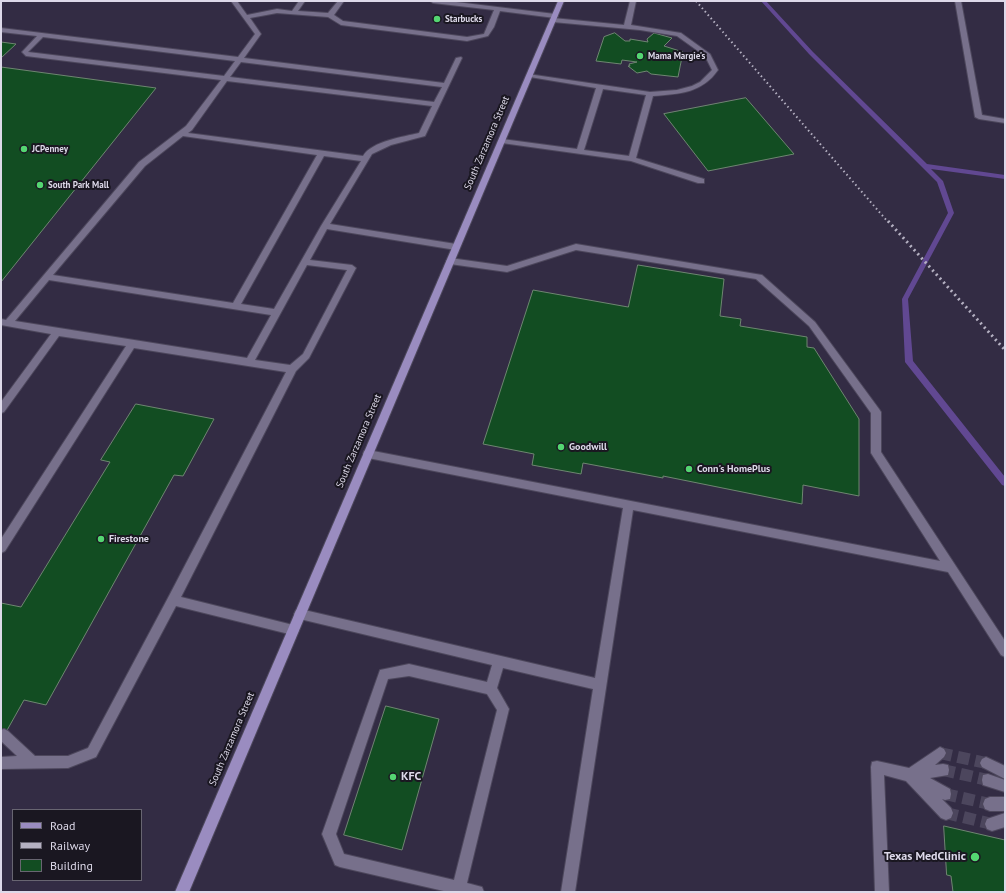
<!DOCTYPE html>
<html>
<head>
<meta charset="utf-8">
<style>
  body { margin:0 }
  #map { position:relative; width:1006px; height:893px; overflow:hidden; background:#332c44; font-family:"PT Sans",sans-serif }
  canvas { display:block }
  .frame { position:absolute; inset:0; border:2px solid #ddd9e9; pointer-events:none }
  .legend { position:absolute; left:12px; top:809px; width:130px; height:72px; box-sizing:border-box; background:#1a1721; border:1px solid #686571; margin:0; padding:5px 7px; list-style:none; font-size:12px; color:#ddd9e9 }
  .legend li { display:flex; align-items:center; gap:8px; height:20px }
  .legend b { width:20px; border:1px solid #686571 }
</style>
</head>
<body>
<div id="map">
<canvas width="1006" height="893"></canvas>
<div class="frame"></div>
<ul class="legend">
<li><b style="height:5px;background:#9a8cc0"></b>Road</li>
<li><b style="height:5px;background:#b5b1c2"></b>Railway</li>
<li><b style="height:11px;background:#124d22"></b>Building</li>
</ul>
</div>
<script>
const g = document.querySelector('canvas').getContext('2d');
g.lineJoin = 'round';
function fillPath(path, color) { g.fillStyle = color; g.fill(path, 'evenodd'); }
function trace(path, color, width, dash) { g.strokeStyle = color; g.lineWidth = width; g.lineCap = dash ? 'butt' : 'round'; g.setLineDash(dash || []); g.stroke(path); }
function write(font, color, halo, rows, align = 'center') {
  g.font = font + ' "PT Sans",sans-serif'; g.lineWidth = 4; g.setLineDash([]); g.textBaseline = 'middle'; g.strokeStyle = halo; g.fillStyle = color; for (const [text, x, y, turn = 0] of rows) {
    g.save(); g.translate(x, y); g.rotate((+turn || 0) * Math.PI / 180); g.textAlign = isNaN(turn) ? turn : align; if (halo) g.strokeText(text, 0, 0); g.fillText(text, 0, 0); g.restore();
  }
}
fillPath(new Path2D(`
  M761 1H766L813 52 927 164 1005 175V179L931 169 943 181 954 213 908 299 913 361 1005 477V486L1002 485 905 362 902 299 948 213 937 182 809 54Z`), '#614892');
const building = new Path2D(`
  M615 33 625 41H630V39L648 42 647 39 654 33 672 38 664 46 683 52 678 77 651 74 647 71 637 73 628 66H630L629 64 637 62 622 60 621 64 596 61 604 37Z
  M1 42 16 44 1 58Z
  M1 67 156 88 1 282Z
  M746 98 794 154 708 171 664 114Z
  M638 265 724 279 720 316 741 319 740 326 807 337V347L814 348 859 419V496L803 485 802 504 663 476V478L583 463 581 474 532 465 534 454 483 444 533 290 628 307Z
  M136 404 214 419 183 476 174 475 46 705 24 700 1 741V603L21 607 110 462 101 460Z
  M386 706 439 719 402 850 344 835Z
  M944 826 1005 840V892H953L951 876 947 875Z`);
fillPath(building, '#124d22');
trace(building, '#6e8671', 1);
trace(new Path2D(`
  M940 753 986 763
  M943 770 988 780
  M945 794 990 804
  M946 813 992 824`), '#4c465d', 12, [12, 6]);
const minor = new Path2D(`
  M231 1H237L247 15 277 9 292 11 299 1H305L298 11 328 13 338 1H344L334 15 343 21 467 37 484 34 494 10 433 3 430 1H448L555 14 558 16 555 18 500 11 494 27 488 36 467 41 341 25 328 17 277 13 250 18 261 34 244 58 444 83 456 58 461 57 462 58 425 136 391 145 372 154 330 224 456 244 460 247 456 250 327 229 310 260 352 265 356 268 309 358 296 371 181 597 297 626 299 630 297 634 293 635 176 606 96 757 68 768 1 769V757L17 756 1 741V730L4 729 8 731 35 756H68L88 748 169 596 286 372 134 348 5 551 1 553V539L126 346 59 336 4 412 1 413V402L51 334 1 325V319L6 320 139 162 186 126 221 80 26 56 22 52 37 36 1 32V28L238 57 255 34ZM43 37 235 61 224 76 28 52ZM241 62 442 87 434 102 230 77ZM227 81 432 106 419 133C403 137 372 141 363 156L188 133 192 130ZM183 136 317 155 233 303 53 275 145 166ZM324 156 361 161 321 226 274 309 241 304ZM307 265 347 270 303 354 290 365 255 360ZM49 280 271 315 247 358 15 321Z
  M630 1H636L631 25 681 33 710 54 718 70C702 93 680 94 653 96L636 158 704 179V183H698L631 161 502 143 498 141 502 139 577 149 596 88 530 77 528 76V74L650 92 677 90 692 86 700 82 712 70 705 56 677 36 640 30 553 22 550 20 553 18 624 25ZM603 89 646 95 629 156 584 150Z
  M955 1H961L982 115 1005 119V123L979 119 975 117Z
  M576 244 762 275 815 322 879 409 881 412V452L1005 641V657L1001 655 948 572 633 510 575 892H561L593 689 503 668 497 688 509 709 467 883 482 887 484 892H448L340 867 335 865 322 834 380 670 409 664 487 682 492 665 300 619 296 618 294 614 296 610 300 609 595 678 623 508 368 458 364 457 363 454 364 451 368 450 940 561 871 453V413L809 326 756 279 576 250 507 272 450 264 446 261 450 258 507 266ZM409 676 487 694 497 710 454 880 344 854 336 834 388 679Z
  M940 747 944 749 946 753 944 757 935 765 943 764 948 765 949 770 948 775 930 778 950 789 951 794 950 799 945 800 942 799 951 808 953 813 951 818 946 820 941 818 906 781 884 775 889 892H875L871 767 872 762 877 761 909 768Z
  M986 757 1005 766V779L982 767 980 763 982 759Z
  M988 774 1005 780V792L983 785 982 780 983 775Z
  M990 797H1005V811H990L985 809 983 804 985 799Z
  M1005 813V827L992 831 987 829 985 824 987 819Z`);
const major = new Path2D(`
  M558 1H564L189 892H175Z`);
trace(minor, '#4d475c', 2);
trace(major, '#4d475c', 2);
fillPath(minor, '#77708b');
fillPath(major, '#9a8cc0');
trace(new Path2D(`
  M696 1 888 222`), '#b5b1c2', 2, [1.5, 3]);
trace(new Path2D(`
  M888 221 1005 350`), '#b5b1c2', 3, [2, 3.5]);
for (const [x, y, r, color] of [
  [437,19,4,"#54d672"],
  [640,56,4,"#54d672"],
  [24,149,4,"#54d672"],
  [40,185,4,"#54d672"],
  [561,447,4,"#54d672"],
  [689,469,4,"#54d672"],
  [101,539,4,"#54d672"],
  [393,777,4,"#54d672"],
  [975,857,5,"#54d672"]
]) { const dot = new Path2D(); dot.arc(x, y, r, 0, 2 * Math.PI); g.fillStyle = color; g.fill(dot); trace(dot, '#1a1721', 1.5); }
write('bold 9px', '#ddd9e9', '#1a1721', [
  ["Starbucks",445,19],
  ["Mama Margie's",648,56],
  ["JCPenney",32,149],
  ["South Park Mall",48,185]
], 'left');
write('10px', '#ddd9e9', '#1a1721', [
  ["South Zarzamora Street",487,143,-67],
  ["South Zarzamora Street",359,441,-67],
  ["South Zarzamora Street",232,739,-67]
]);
write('bold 10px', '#ddd9e9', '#1a1721', [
  ["Goodwill",569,447],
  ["Conn's HomePlus",697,469],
  ["Firestone",109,539]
], 'left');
write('bold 12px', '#ddd9e9', '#1a1721', [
  ["KFC",401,777],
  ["Texas MedClinic",966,857,"right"]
], 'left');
</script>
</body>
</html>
